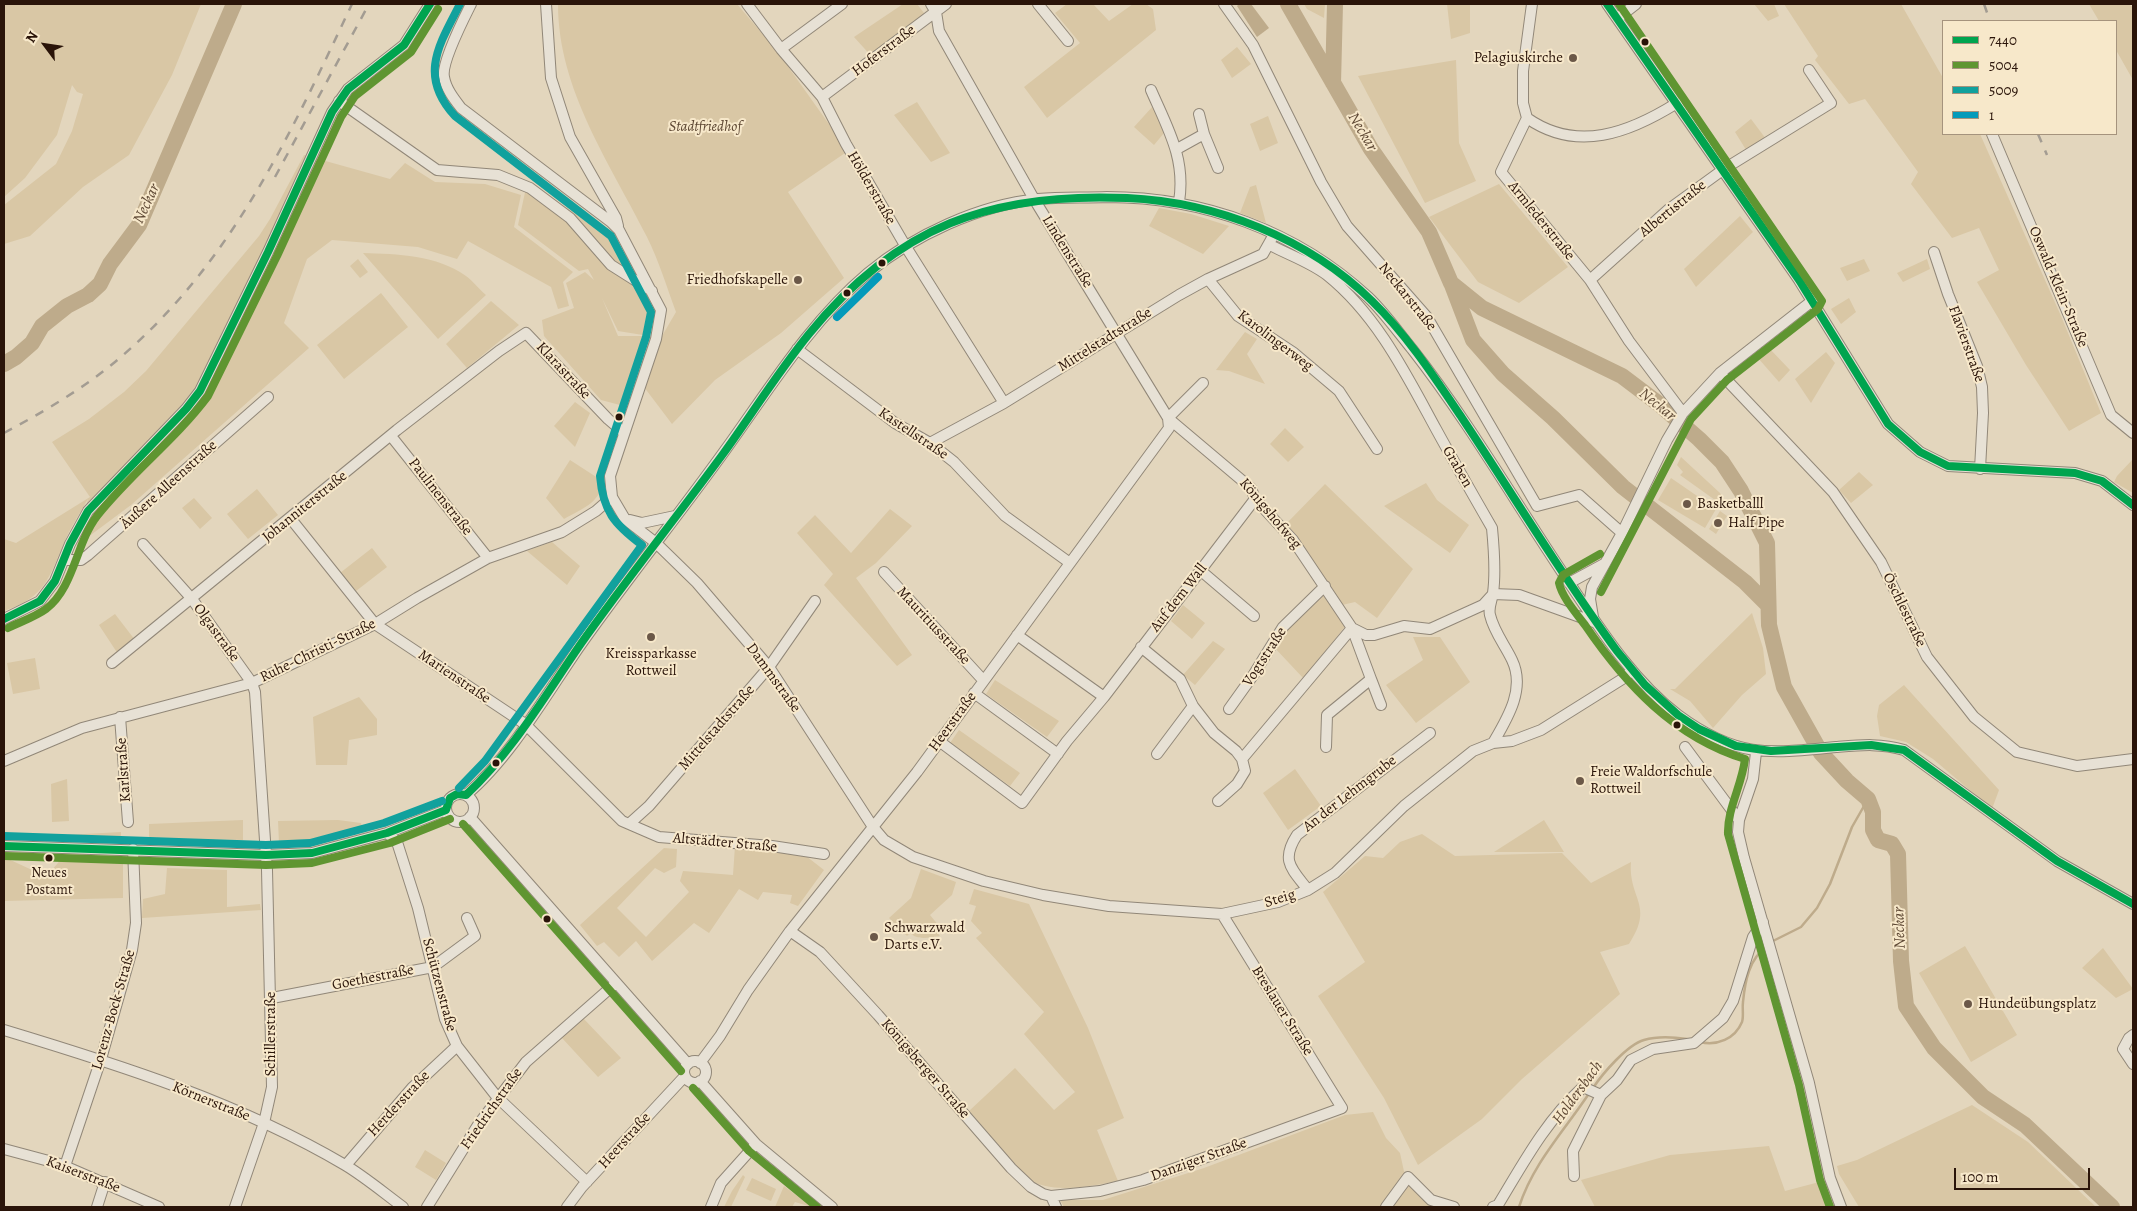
<!DOCTYPE html>
<html>
<head>
<meta charset="utf-8">
<style>
  body { margin:0 }
  #map { position:relative; width:2137px; height:1211px; overflow:hidden; background:#e3d6bd; font-family:Alegreya,serif }
  canvas { display:block }
  .frame { position:absolute; inset:0; border:5px solid #2a1409; pointer-events:none }
  .legend { position:absolute; left:1942px; top:20px; width:175px; height:115px; box-sizing:border-box; background:#f7e8ca; border:1px solid #a5937d; margin:0; padding:6px 9px; list-style:none; font-size:15px; color:#2a1409 }
  .legend li { display:flex; align-items:center; gap:10px; height:25px }
  .legend b { width:25px; border:1px solid #a5937d }
  .north { position:absolute; left:20px; top:20px; width:50px; height:50px; -webkit-text-stroke:4px #f7e8ca; paint-order:stroke; rotate:301deg; font-size:14px; font-weight:700; line-height:20px; text-align:center; color:#2a1409 }
  .north::after { content:''; display:block; margin:auto; width:18px; height:22px; background:#2a1409; clip-path:polygon(50% 0,100% 100%,50% 72%,0 100%) }
  .scale { position:absolute; left:1954px; top:1168px; width:136px; height:22px; box-sizing:border-box; border:2px solid #2a1409; border-top:0; padding-left:6px; font-size:15px; line-height:18px; white-space:nowrap; color:#2a1409; -webkit-text-stroke:4px #f7e8ca; paint-order:stroke }
</style>
</head>
<body>
<div id="map">
<canvas width="2137" height="1211"></canvas>
<div class="frame"></div>
<ul class="legend">
<li><b style="height:6px;background:#00a44f"></b>7440</li>
<li><b style="height:6px;background:#5f9531"></b>5004</li>
<li><b style="height:6px;background:#11a19d"></b>5009</li>
<li><b style="height:6px;background:#049aba"></b>1</li>
</ul>
<div class="north">N</div>
<div class="scale">100 m</div>
</div>
<script>
const g = document.querySelector('canvas').getContext('2d');
g.lineJoin = 'round';
function fillPath(path, color) { g.fillStyle = color; g.fill(path, 'evenodd'); }
function trace(path, color, width, dash) { g.strokeStyle = color; g.lineWidth = width; g.lineCap = dash ? 'butt' : 'round'; g.setLineDash(dash || []); g.stroke(path); }
function write(font, color, halo, rows, align = 'center') {
  g.font = font + ' Alegreya,serif'; g.lineWidth = 4; g.setLineDash([]); g.textBaseline = 'middle'; g.strokeStyle = halo; g.fillStyle = color; for (const [text, x, y, turn = 0] of rows) {
    g.save(); g.translate(x, y); g.rotate((+turn || 0) * Math.PI / 180); g.textAlign = isNaN(turn) ? turn : align; if (halo) g.strokeText(text, 0, 0); g.fillText(text, 0, 0); g.restore();
  }
}
fillPath(new Path2D(`
  M4 4H201L172 75 129 155 83 187 30 236 4 244V205L56 164 72 131 83 94 77 92 72 85 57 135 25 178 4 197Z
  M558 4H737L777 51 848 151 788 192 844 278 781 333 715 380 672 424 644 387 662 336 676 312C667 288 659 261 647 237 610 163 558 90 558 4Z
  M903 4H917L924 13V19L873 58 854 37Z
  M1067 4H1093L1109 21 1133 4H1146L1153 9 1156 30 1047 118 1024 87 1080 43 1055 13Z
  M1304 4H1325L1324 18 1307 9Z
  M1447 4H1470V33L1451 39Z
  M1754 4H1774L1779 16 1768 21Z
  M1784 4H1901L1943 78V134H1980L2061 316 2101 413 2069 431 2026 365 1977 282 1999 270 1979 228 1952 238 1911 184 1918 172 1865 99 1849 104 1815 60 1818 56Z
  M2089 4H2128L2133 7V80L2116 50V21H2099Z
  M1237 47 1251 64 1232 78 1221 60Z
  M1456 60 1459 143 1476 181 1425 203 1358 76Z
  M917 102 950 153 931 162 894 115Z
  M1153 106 1164 133 1154 145 1134 127Z
  M1268 116 1278 143 1260 151 1250 124Z
  M1751 119 1766 139 1748 153 1735 132Z
  M304 155 390 179 405 163 435 182 485 184 521 195 514 227 573 272 563 282 569 306 558 309 551 287 468 241 457 259 418 247 332 240 307 259 284 323 309 348 131 505 76 546 88 499C80 513 70 528 64 543 48 580 45 597 4 611V539L16 543 90 497 52 442 89 419 124 392 146 371 259 236 270 219Z
  M527 183C560 203 614 235 635 267 644 279 650 295 657 308L649 336 618 331 602 298 618 336H645L624 398 620 405 601 400 544 336 542 320 574 308 566 283 585 272 594 280 588 269 579 271 518 225Z
  M1499 184 1568 267 1519 303 1478 282 1429 217Z
  M1256 185 1266 223 1240 213 1250 187Z
  M1159 208 1191 214 1229 226 1203 254 1149 226Z
  M1740 216 1753 232 1696 287 1684 269Z
  M363 253C397 254 437 255 466 276 473 281 479 289 486 295L438 339Z
  M358 259 368 272 360 278 350 266Z
  M1864 259 1870 271 1847 281 1840 268Z
  M1927 259 1930 269 1903 282 1897 273Z
  M381 293 408 327 344 379 317 345Z
  M1849 298 1856 312 1841 324 1831 309Z
  M491 301 519 325 467 368 446 344Z
  M1245 332 1257 339 1247 354 1265 384 1229 371 1216 370Z
  M1769 348 1790 370 1779 382 1758 358Z
  M1826 352 1835 363 1811 403 1795 379Z
  M575 402 590 413 575 447 554 426Z
  M1285 428 1304 447 1288 462 1270 444Z
  M1681 457 1720 493 1729 510 1680 475 1683 472 1677 465Z
  M2133 459V493L2114 482 2117 476Z
  M570 460 604 482C598 504 583 508 564 519L546 498Z
  M1859 472 1873 485 1851 503 1839 490Z
  M1671 478 1716 509 1705 528 1658 500Z
  M1426 483 1437 500 1469 525 1450 553 1384 506Z
  M1325 484 1413 569 1377 618 1355 602 1342 605 1286 524Z
  M257 489 278 515 248 539 227 514Z
  M194 498 212 518 200 529 182 508Z
  M890 509 912 526 876 563 856 578 912 655 897 666 824 585 833 574 797 533 815 515 851 553Z
  M1720 511 1727 516 1716 534 1709 529Z
  M552 542 580 566 567 585 527 551Z
  M372 548 387 567 356 591 340 573Z
  M1324 595 1346 625 1304 679 1273 646 1285 629 1317 598Z
  M1183 605 1205 623 1192 639 1171 621Z
  M1752 613 1763 648 1766 674 1742 695 1713 728 1690 701 1670 689H1675Z
  M115 614 135 640 118 654 99 625Z
  M1413 637H1440L1470 682 1416 723 1386 685 1423 660Z
  M1213 641 1225 649 1195 685 1183 675Z
  M35 658 40 689 13 694 7 663Z
  M995 680 1059 721 1047 737 986 694Z
  M1904 685 1999 790 1992 809 1933 759 1906 742 1880 736 1877 716 1879 705Z
  M359 697 377 719V735L349 740 347 765H316L313 717Z
  M959 730 1020 773 1010 786 950 743Z
  M1295 769 1321 806 1288 830 1263 793Z
  M67 779 69 821 52 822 51 784Z
  M243 820V840L149 838V824Z
  M338 820 361 823 362 826C337 839 307 846 279 843L278 821Z
  M1544 820 1564 852H1494Z
  M121 832V838L47 839V836Z
  M1422 834 1455 856 1562 853 1591 883 1631 862C1628 899 1655 905 1629 944L1600 952 1620 994 1522 1079 1482 1119 1418 1165 1384 1098 1318 996 1365 962 1323 892 1365 856 1383 858 1400 842Z
  M735 846 806 856 824 870 798 906 790 903 792 895 763 892 758 900 739 889 709 933 694 923 652 961 636 941 619 957 604 942 597 946 580 925 664 848 677 849 676 867 664 873 655 868 617 908 646 937 689 892 680 881 683 871 733 875Z
  M4 857 32 870 51 871 63 857 123 861V898L4 901Z
  M167 868 227 870V907L260 904 261 910 142 918 143 899 165 894Z
  M921 869 956 882 952 895 930 915 939 926 935 930 940 936C930 937 918 941 910 933L907 936 889 918 911 898Z
  M974 889 1029 904 1088 1028 1124 1118 1097 1130 1118 1181C1090 1186 1051 1195 1027 1178L969 1111 1015 1068 1054 1110 1075 1092 1024 1034 1044 1012 976 938 982 933 971 921 976 906 969 904Z
  M1965 946 2017 1035 1971 1062 1919 973Z
  M2103 948 2133 989 2116 998 2082 968Z
  M583 1018 621 1058 598 1077 562 1038Z
  M1972 1105 2028 1142 2096 1207H1859L1839 1174 1837 1166 1857 1160Z
  M1373 1112 1386 1138 1400 1153 1405 1176 1449 1207H1064L1060 1200H1103L1204 1168 1345 1115Z
  M1769 1146 1785 1191 1827 1180 1837 1207H1595L1581 1180 1670 1155Z
  M425 1150 446 1163 436 1180 415 1167Z
  M743 1175 745 1177 731 1207H724L732 1191Z
  M752 1178 776 1189 771 1201 746 1190Z
  M784 1186 812 1207 795 1202 792 1207H775Z`), '#d9c7a5');
fillPath(new Path2D(`
  M1239 4H1251L1269 28 1257 37 1237 6Z`), '#beab8b');
trace(new Path2D(`
  M1771 942 1801 927 1817 908 1830 884 1852 827 1868 799
  M1700 1042C1717 1046 1735 1039 1742 1022 1744 1016 1742 1008 1743 1002 1745 981 1749 959 1767 946
  M1593 1088C1603 1073 1627 1045 1644 1040 1657 1036 1674 1037 1687 1039
  M1519 1207C1533 1163 1565 1130 1590 1092`), '#beab8b', 2.5);
trace(new Path2D(`
  M1288 4 1371 149 1429 232 1451 283 1482 308 1622 376 1659 404 1699 439 1722 462 1741 491 1767 543 1769 625 1784 687 1821 753 1847 781 1868 799 1873 812V830L1878 840 1892 844 1898 854 1901 961 1906 1006 1934 1048 1983 1097 2025 1125 2112 1207
  M1333 83 1335 4
  M1452 285 1473 340 1503 374 1553 418 1623 487 1745 582 1767 604
  M4 364 16 357 32 343 42 326 67 306 88 295 100 284 110 264 139 225 234 4`), '#beab8b', 16);
const minor = new Path2D(`
  M471 4C464 18 441 63 444 77 446 89 454 99 461 108L611 222 619 230 661 310 656 339 610 476 612 497 625 519 656 543 697 583 769 667 873 827 884 840 913 857 984 881 1043 895 1109 906 1222 914 1278 902 1308 890 1335 873 1404 806 1473 751 1493 743 1512 741 1541 730 1624 678 1632 670
  M546 4 551 78 570 137 616 218 618 226
  M747 4 781 49 822 97 846 144 906 247 1004 403
  M931 4 936 12 939 31 1034 199 1168 418 1251 488 1255 499 1293 540 1352 628 1366 635H1374L1404 626 1430 629 1483 605 1493 594
  M1038 4 1068 41
  M1224 4 1253 45 1321 182 1347 226 1427 317 1537 506 1579 495 1622 533
  M1532 4 1523 71V103L1527 118 1501 172 1590 280 1629 341 1683 413
  M1607 4 1799 280 1888 424 1920 452 1948 466 2075 473 2102 481 2133 505
  M1618 18 1636 4
  M781 49 842 4
  M1151 90C1168 129 1186 159 1179 202
  M822 97 946 4
  M339 101 437 170 498 175 530 188 570 218 611 265 652 291
  M1199 114 1204 134 1218 168
  M1527 118C1577 153 1629 133 1677 103
  M1992 134 2111 415 2133 433
  M1177 149 1204 134
  M1270 245C1289 255 1310 262 1327 275 1377 315 1406 374 1436 429 1454 462 1473 495 1492 528 1494 549 1496 572 1493 593 1492 601 1488 607 1490 615 1494 632 1505 645 1512 660 1526 689 1507 719 1493 743
  M1934 252 1948 294 1977 366 1982 387 1983 413 1980 469
  M1208 279 1238 316 1294 353 1339 391 1377 449
  M1590 280 1669 209 1724 169 1831 103 1809 70
  M797 349 895 423 930 443 954 462 1005 516 1070 563
  M1720 373 1833 492 1881 562 1927 657 1974 717 2017 752 2077 766 2133 759
  M1168 418 1203 383
  M391 436 488 558
  M930 443 1004 403 1179 295 1208 279 1263 254 1272 238
  M291 519 375 624 525 724 622 821 659 837 772 846 824 854
  M630 520 642 523 675 516
  M143 544 192 599 252 683 255 692 267 870 272 1087 264 1123 235 1207
  M64 560H81L88 555 268 397
  M1200 570 1254 616
  M884 572 983 680
  M1569 583 1604 564
  M1493 594 1519 595 1594 622
  M1593 617 1590 599 1592 587 1622 533 1667 440 1683 413 1720 373 1812 301
  M4 619 40 601 55 581 70 544 88 511 186 409 200 391 268 252 332 112 348 89 404 45 430 4
  M1352 628 1371 679
  M1017 635 1104 697
  M1141 647 1180 679 1193 706 1214 733 1236 751 1242 759 1245 771 1237 784 1218 801
  M112 663 397 430 499 351 526 333 608 419 623 432
  M974 693 1058 754
  M1229 709 1254 674 1283 627 1325 586
  M120 717 128 822
  M939 741 1022 803 1067 741 1104 697 1255 499
  M1326 747 1327 715 1371 679 1381 705
  M1685 747 1739 820
  M1756 752 1753 779 1739 820 1738 832 1744 858 1809 1083 1830 1178 1841 1207
  M1157 754 1193 706
  M1242 759 1352 628
  M4 761 82 728 252 683 375 624 417 598 488 558 562 532 596 511 612 497
  M446 808a14 14 0 1 1 28 0a14 14 0 1 1-28 0Z
  M466 795C510 758 546 695 579 647 626 580 678 516 726 449 770 388 810 322 868 273 914 235 979 205 1038 199 1061 197 1084 198 1107 197 1203 197 1297 231 1368 297 1384 312 1398 332 1412 349 1469 422 1515 502 1566 578 1599 627 1631 679 1678 715 1736 758 1768 754 1836 747 1861 745 1881 743 1904 750L2057 861 2133 904
  M470 817 688 1064
  M629 824 649 806 769 667 815 601
  M387 833 397 842 418 908 445 1019 457 1046 497 1097 587 1182
  M4 846 266 855 312 853 387 833 446 810
  M1308 890C1292 869 1280 861 1297 835L1430 733
  M790 931 820 952 878 1015 1011 1168 1031 1187 1043 1194 1051 1196 1100 1191 1143 1180 1342 1108 1222 914
  M272 998 433 967 475 936 467 918
  M4 1030C120 1065 240 1103 345 1165 365 1177 384 1193 403 1207
  M2133 1035 2129 1038 2123 1049 2133 1064
  M684 1072a11 11 0 1 1 22 0a11 11 0 1 1-22 0Z
  M700 1063 720 1036 748 990 790 931 917 772 1169 428 1168 418
  M700 1081 756 1144 832 1207
  M4 1149 60 1164 159 1207
  M346 1165 412 1088 457 1046
  M65 1166 101 1059 132 950 136 923 133 849
  M1574 1176 1573 1151 1601 1095 1617 1080 1631 1060 1653 1049 1694 1043 1723 1018 1733 1001 1753 937 1763 922
  M1051 1196 1056 1207
  M97 1207 105 1182
  M427 1207 478 1125 526 1062 616 983
  M567 1207 582 1187 685 1076
  M711 1207 721 1183 756 1144
  M1386 1207 1408 1177 1431 1200 1454 1207
  M1493 1207 1498 1205C1524 1162 1545 1122 1583 1087L1601 1095`);
trace(minor, '#918778', 12);
trace(minor, '#e7e1d5', 10);
trace(new Path2D(`
  M1984 4 1990 21
  M2038 134 2047 155
  M275 177 369 4
  M4 433C43 412 81 390 115 362 231 265 289 137 352 4`), '#a39c92', 2.5, [9, 9]);
trace(new Path2D(`
  M1607 4 1799 280 1888 424 1920 452 1948 466 2075 473 2102 481 2133 505
  M4 619 40 601 55 581 70 544 88 511 186 409 200 391 268 252 332 112 348 89 404 45 430 4
  M4 846 266 855 312 853 387 833 446 810 450 798 457 794 466 795C513 751 544 697 580 645 626 580 676 518 723 454 752 414 778 372 809 334 897 226 991 192 1127 198 1216 202 1308 238 1372 301 1407 335 1435 378 1462 418 1514 496 1562 576 1617 651L1645 685 1678 715 1699 729 1736 746 1771 751 1871 745 1904 750 2057 861 2133 904`), '#00a44f', 8);
trace(new Path2D(`
  M1600 554 1563 575 1559 583C1562 597 1576 613 1585 625 1626 685 1674 737 1745 759 1742 785 1727 809 1728 834L1799 1085 1820 1180 1830 1207
  M1601 592 1691 419 1727 380 1818 309 1822 301 1619 4
  M8 628C20 622 35 617 46 609 74 588 76 543 97 516 131 473 175 440 208 396L277 256 341 117 355 96 411 52 438 9
  M463 824 681 1071
  M4 856 266 865 312 863 390 843 450 819
  M693 1088 749 1151 817 1207`), '#5f9531', 8);
trace(new Path2D(`
  M459 788 485 761 642 545C614 524 603 511 600 476L646 337 651 312 611 236 455 116C418 76 439 45 460 4
  M4 836 266 845 310 843 384 823 442 801`), '#11a19d', 8);
trace(new Path2D(`
  M837 317 878 277`), '#049aba', 8);
for (const [x, y, r, color] of [
  [1645,42,4.5,"#2a1409"],
  [1573,58,5,"#6b5848"],
  [882,263,4.5,"#2a1409"],
  [798,280,5,"#6b5848"],
  [847,293,4.5,"#2a1409"],
  [619,417,4.5,"#2a1409"],
  [1687,504,5,"#6b5848"],
  [1718,523,5,"#6b5848"],
  [651,637,5,"#6b5848"],
  [1677,725,4.5,"#2a1409"],
  [496,763,4.5,"#2a1409"],
  [1580,781,5,"#6b5848"],
  [49,858,4.5,"#2a1409"],
  [547,919,4.5,"#2a1409"],
  [874,937,5,"#6b5848"],
  [1968,1004,5,"#6b5848"]
]) { const dot = new Path2D(); dot.arc(x, y, r, 0, 2 * Math.PI); g.fillStyle = color; g.fill(dot); trace(dot, '#f7e8ca', 2); }
write('14px', '#2a1409', '#f7e8ca', [
  ["Neues",49,874],
  ["Postamt",49,891]
]);
write('15px', '#2a1409', '#f7e8ca', [
  ["Hoferstraße",884,51,-37],
  ["Hölderstraße",871,188,60],
  ["Albertistraße",1673,209,-39],
  ["Armlederstraße",1541,221,51],
  ["Lindenstraße",1067,252,58],
  ["Oswald-Klein-Straße",2058,287,67],
  ["Neckarstraße",1407,297,51],
  ["Mittelstadtstraße",1105,340,-32],
  ["Karolingerweg",1275,341,37],
  ["Flavierstraße",1966,344,70],
  ["Klarastraße",563,371,47],
  ["Kastellstraße",913,434,34],
  ["Graben",1457,467,60],
  ["Äußere Alleenstraße",169,485,-42],
  ["Paulinenstraße",440,497,52],
  ["Johanniterstraße",305,507,-39],
  ["Königshofweg",1270,514,50],
  ["Auf dem Wall",1179,598,-52],
  ["Öschlestraße",1904,610,64],
  ["Mauritiusstraße",933,626,47],
  ["Olgastraße",216,633,54],
  ["Ruhe-Christi-Straße",318,651,-26],
  ["Vogtstraße",1265,657,-57],
  ["Marienstraße",454,677,34],
  ["Dammstraße",773,678,54],
  ["Heerstraße",953,722,-54],
  ["Mittelstadtstraße",717,728,-49],
  ["Karlstraße",124,770,-94],
  ["An der Lehmgrube",1350,794,-38],
  ["Altstädter Straße",725,843,5],
  ["Steig",1280,899,-17],
  ["Goethestraße",373,978,-11],
  ["Schützenstraße",439,985,75],
  ["Lorenz-Bock-Straße",114,1010,-74],
  ["Breslauer Straße",1282,1011,58],
  ["Schillerstraße",271,1034,-90],
  ["Königsberger Straße",925,1069,49],
  ["Körnerstraße",211,1102,22],
  ["Herderstraße",399,1104,-47],
  ["Friedrichstraße",492,1109,-55],
  ["Heerstraße",625,1141,-48],
  ["Danziger Straße",1199,1160,-20],
  ["Kaiserstraße",83,1175,21]
]);
write('15px', '#2a1409', '#f7e8ca', [
  ["Pelagiuskirche",1563,58,"right"],
  ["Friedhofskapelle",788,280,"right"],
  ["Basketballl",1697,504],
  ["Half Pipe",1728,523],
  ["Kreissparkasse",651,654,"center"],
  ["Rottweil",651,671,"center"],
  ["Freie Waldorfschule",1590,772],
  ["Rottweil",1590,789],
  ["Schwarzwald",884,928],
  ["Darts e.V.",884,945],
  ["Hundeübungsplatz",1978,1004]
], 'left');
write('italic 15px', '#5c4632', '#f7e8ca', [
  ["Stadtfriedhof",705,127]
]);
write('italic 16px', '#5f4935', '#f7e8ca', [
  ["Neckar",1362,132,59],
  ["Neckar",147,204,-65],
  ["Neckar",1657,405,39],
  ["Neckar",1900,928,-92],
  ["Holdersbach",1578,1093,-54]
]);
</script>
</body>
</html>
